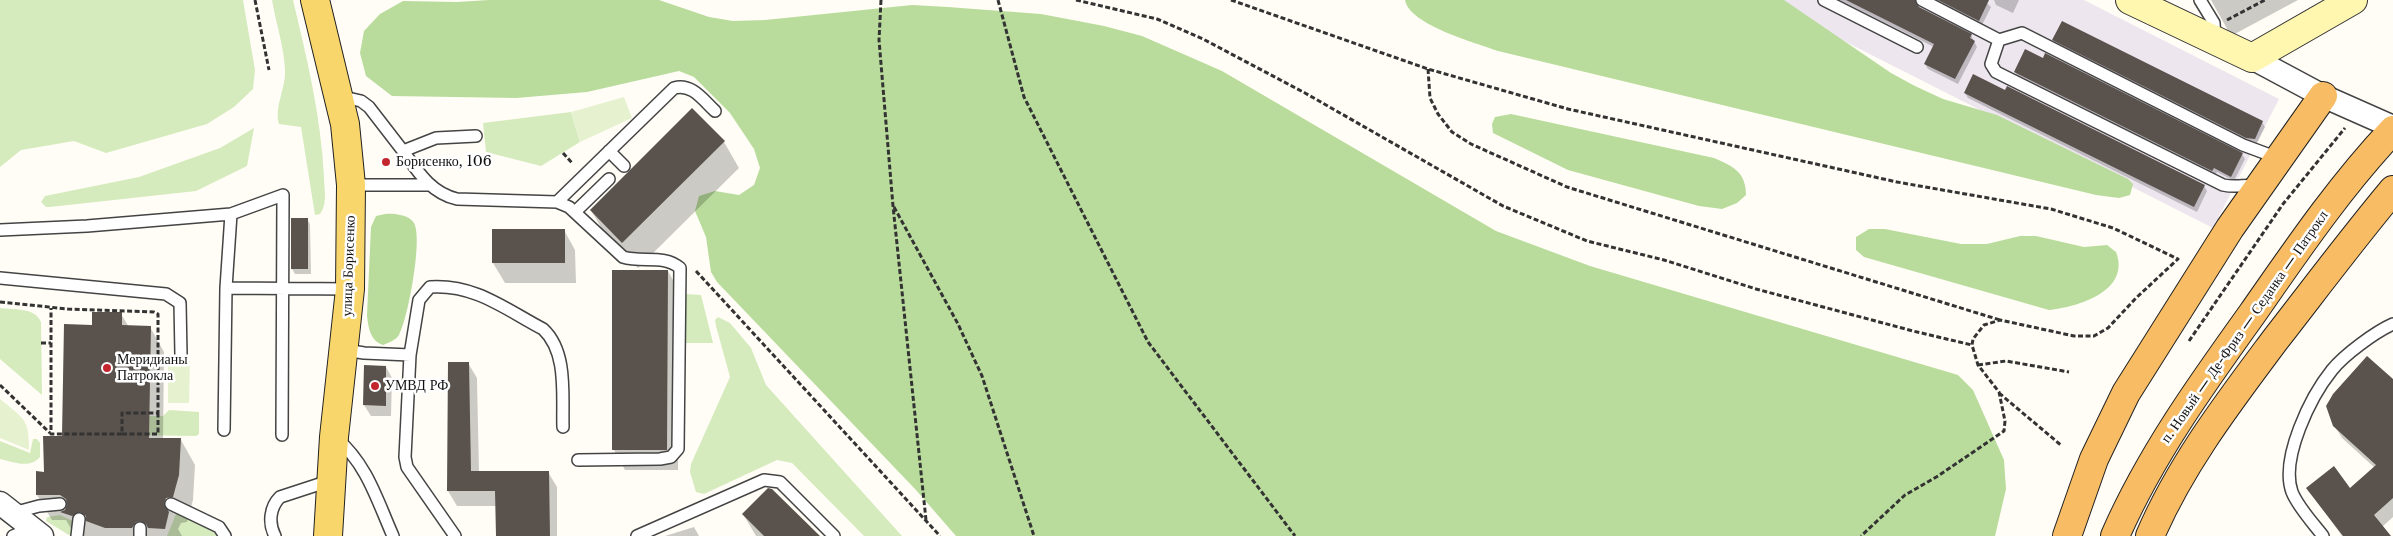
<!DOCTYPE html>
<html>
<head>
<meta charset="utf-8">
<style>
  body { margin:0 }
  canvas { display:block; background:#fffdf5 }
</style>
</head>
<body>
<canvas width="2393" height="536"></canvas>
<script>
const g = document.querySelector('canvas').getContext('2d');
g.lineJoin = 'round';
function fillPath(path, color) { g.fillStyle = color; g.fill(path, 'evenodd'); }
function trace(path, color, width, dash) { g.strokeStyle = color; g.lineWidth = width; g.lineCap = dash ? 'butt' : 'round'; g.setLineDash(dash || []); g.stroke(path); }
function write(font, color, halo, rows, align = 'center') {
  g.font = font + ' "Libre Baskerville",serif'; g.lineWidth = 5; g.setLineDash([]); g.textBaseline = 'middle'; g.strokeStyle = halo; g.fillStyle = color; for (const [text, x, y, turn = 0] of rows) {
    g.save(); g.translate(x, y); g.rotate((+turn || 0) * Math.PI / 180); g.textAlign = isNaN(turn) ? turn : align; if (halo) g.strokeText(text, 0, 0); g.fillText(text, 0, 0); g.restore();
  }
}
fillPath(new Path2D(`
  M1763 0H2084L2279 99 2213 228Z`), '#eee6ef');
fillPath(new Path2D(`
  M0 0H243L255 70 253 89 234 107 207 124 106 153 74 141 21 150 0 167Z
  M272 0H293C307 59 321 116 324 177 324 188 328 204 320 214L315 215 301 127 279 124C274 107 286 88 285 70 284 47 276 23 272 0Z
  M571 112 580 142 541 166 486 152 483 123Z
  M254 128 247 166 196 191 50 207H46L41 202 45 196 139 177 220 148Z
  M686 294 701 295 713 343H686Z
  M0 308C14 310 35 307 41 322L42 395 0 359Z
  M718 317 730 323 751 348 766 385 902 536H864L792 463 777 460 704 494 696 492 690 472 691 464 730 377 716 326 715 320Z
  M169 410 199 412V434L196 436 130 435V416H163Z
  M33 439H37L40 443V457C30 469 13 462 0 459V441L30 453Z
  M176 514 201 523 219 536H167Z
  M60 515 75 522 72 534 69 535 46 521 47 517Z`), '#d5ebbd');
fillPath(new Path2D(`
  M489 0H659L709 17 733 21 765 20 912 5 948 7 1041 14 1104 26 1142 36 1222 71 1496 231 1590 266 1958 375 1973 390 2004 460 2006 489 1995 536H956L916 490 717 282 711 272 706 237 695 211 699 196 715 191 739 195 754 185 760 168 754 149 730 113 694 77 679 71 587 92 516 98 392 96 366 76 360 53 364 31 380 14 403 1 457 2Z
  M1405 0H1784L1891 73 1915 86 1943 99 1997 115 2128 179 2133 184 2130 195 2119 198 2096 195 1498 51C1477 43 1409 25 1405 0Z
  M1511 114 1714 158C1733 166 1746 172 1746 195L1737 203 1722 209 1699 206 1568 170 1493 133 1492 124 1495 117Z
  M385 214C393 213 410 215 414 223 423 239 408 319 399 335 396 340 388 343 383 345 370 341 368 326 367 315L371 227 376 216Z
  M1869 229H1885L1961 244H1987L2020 236H2036L2084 247 2107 245 2116 252C2131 291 2078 307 2049 310L1864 257 1856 250V237Z`), '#b9dc9c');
fillPath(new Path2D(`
  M624 97 632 118 580 142 571 112Z
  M168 361H190L189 403H168Z
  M0 399C24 419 29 418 29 450L0 438Z`), '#e6f2cf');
fillPath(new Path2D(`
  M1840 0H1920L1918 8 1971 35 1977 47 1958 84 1928 69 1925 64 1934 47Z
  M1933 0H1984L1991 7 1982 25Z
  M1994 0H2019L2013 13 1996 5Z
  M2211 0H2298L2231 36Z
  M2062 22 2262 122 2265 127 2257 143 2254 142 2253 144 2056 45 2053 40Z
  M2043 59 2242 154 2245 159 2234 181 2217 172 2215 176 2018 77 2015 72Z
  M1965 93 2204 186 2207 191 2197 212 1968 98Z
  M724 142 739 168 638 268 606 236 591 210Z
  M307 219 310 224 311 274H295L292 269Z
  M564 230 575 250 576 283H505L493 263Z
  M614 271H668L679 291 678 470H625L614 450Z
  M121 314 129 327H150L164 352 163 439 181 440 195 465 193 500 187 522 181 523 178 529 182 536H75L66 520H52L37 495 45 473 63 437 93 326Z
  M468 363 477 378 479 472H548L557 487V536H497L496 506H457L448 491Z
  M365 367H386L392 378 391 416H371L364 405Z
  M2393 381V517L2382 527 2389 536H2342L2308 489 2349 490 2375 468 2342 438 2334 425Z
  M743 514 818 536H756Z
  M694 527 699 536H665Z`), '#0003');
fillPath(new Path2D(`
  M1846 0H1915L1919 7 1972 34 1970 38 1975 41 1955 79 1924 64 1934 44Z
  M1938 0H1989L1979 21Z
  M2062 21 2263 121 2255 139 2246 138 2052 40Z
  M2025 49 2043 58 2045 53 2243 153 2231 177 2214 168 2212 171 2014 72Z
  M1973 74 2005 90 2007 86 2205 185 2194 207 1964 93Z
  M692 108 725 141 622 243 590 210Z
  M291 218H308V269H291Z
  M492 229H565V263H492Z
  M612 270H668L667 450H612Z
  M92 312H122V325L151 326 149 438H181L179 475 173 497 166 498 164 504 169 512 165 529 148 528 146 524 140 521 136 522 132 528H105L86 521V516L80 512 72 516 60 512 65 510 67 504 66 499 60 495H36V471L44 472 43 436H62L64 324 92 325Z
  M2367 356 2393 379V498L2374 515 2391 536H2343L2306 488 2334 466 2350 488 2376 465 2333 426 2326 406 2333 394Z
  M448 362H469L471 471H549L550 536H496L495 491H447Z
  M364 365 386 366V406L363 405Z
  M768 488 772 489 820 536H764L742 514Z`), '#5a524d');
const service = new Path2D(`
  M1824 0 1917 47
  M1922 0 1999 40 2022 33 2243 145 2278 158
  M2200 0 2214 23 2215 39
  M1999 40 1991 64 1996 72 2223 185C2238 188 2244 184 2257 186
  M339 96 361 101 369 107 403 151 436 138 476 136
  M403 151C418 172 431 193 457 199L557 202 569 207 623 257C642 263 664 254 680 268L678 449 671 457 660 459 578 460
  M609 151 624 166
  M351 185H429
  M557 202 674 88C692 83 703 100 715 111
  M575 212 609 179
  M0 230 87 226 231 214 283 195 282 435
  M0 278 166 294 180 303 181 355
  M226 288 350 289
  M345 350 364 353 410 355 405 457 407 467 455 536
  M410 355 419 300 430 287C475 284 505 309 543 329 568 352 562 396 563 427
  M224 430 226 288 231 214
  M336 438C367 464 377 500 393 536
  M171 504 219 527 225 536
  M13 513 39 506 60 504
  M140 528V536
  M13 536 31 529
  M77 536 79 519
  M275 536C268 523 270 507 280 497L332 480
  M637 536 764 480 780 482 834 536
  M2323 536C2313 523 2298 507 2292 492 2280 458 2311 396 2332 370 2344 355 2375 332 2393 324`);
const minor = new Path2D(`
  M2252 58 2323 96 2393 127
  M0 503 42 536`);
const secondary = new Path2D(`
  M2130 0 2252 58 2353 0`);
const primary = new Path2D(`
  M315 0 345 124 351 185 350 289 334 437 328 536`);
const trunk = new Path2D(`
  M2067 536 2094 459 2126 393 2230 228 2323 96
  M2115 536C2150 456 2201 385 2252 314 2296 251 2340 186 2393 130
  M2150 536C2181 464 2228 403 2275 340 2314 290 2352 239 2393 190`);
trace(service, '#444', 14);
trace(minor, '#444', 25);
trace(secondary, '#333', 30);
trace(primary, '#222', 30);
trace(trunk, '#222', 30);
trace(new Path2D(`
  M255 0 269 70
  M881 0 879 40 893 206 926 520
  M998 0 1024 97 1148 342 1295 536
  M1076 0 1157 19 1203 39 1305 93 1503 206 1587 241 1664 260 1756 289 1913 331 1972 345
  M1231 0 1428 69 1568 109 1897 182 2051 209 2113 228 2178 259 2136 298 2108 328 2094 336H2074L2000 320 1984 325 1973 339 1972 345 1978 365 1999 392 2005 421 2004 431 1938 476 1905 495 1861 536
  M2227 20 2265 0
  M1428 69 1430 98 1438 114 1452 132 1471 144 1567 187 2000 320
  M563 153 573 164
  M894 207 958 324 982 376 1034 536
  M696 271 940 536
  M0 302 68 309 154 312 158 314V413H122V434H51V308
  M2189 341 2283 204 2345 128
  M41 343H51
  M1978 365 2006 361 2069 372
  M0 385 50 433
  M1999 393 2062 446
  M122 434H158V413`), '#333', 3, [5, 2.5]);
trace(service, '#fff', 11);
trace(minor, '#fff', 22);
trace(secondary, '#fff6b0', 28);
trace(primary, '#f9d66b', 28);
trace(trunk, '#f7bc64', 28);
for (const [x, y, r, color] of [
  [386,162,5,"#c4262e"],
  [107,368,5,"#c4262e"],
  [375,386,5,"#c4262e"]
]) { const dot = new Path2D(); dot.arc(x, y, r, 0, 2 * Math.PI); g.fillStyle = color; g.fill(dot); trace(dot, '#fff', 2); }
write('14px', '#111', '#fff', [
  ["Борисенко, 106",396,162],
  ["Меридианы",117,360],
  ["Патрокла",117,376],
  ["УМВД РФ",385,386]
], 'left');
write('14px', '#111', '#fff', [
  ["улица Борисенко",349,266,-88],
  ["п. Новый — Де-Фриз — Седанка — Патрокл",2245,327,-55]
]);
</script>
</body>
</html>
